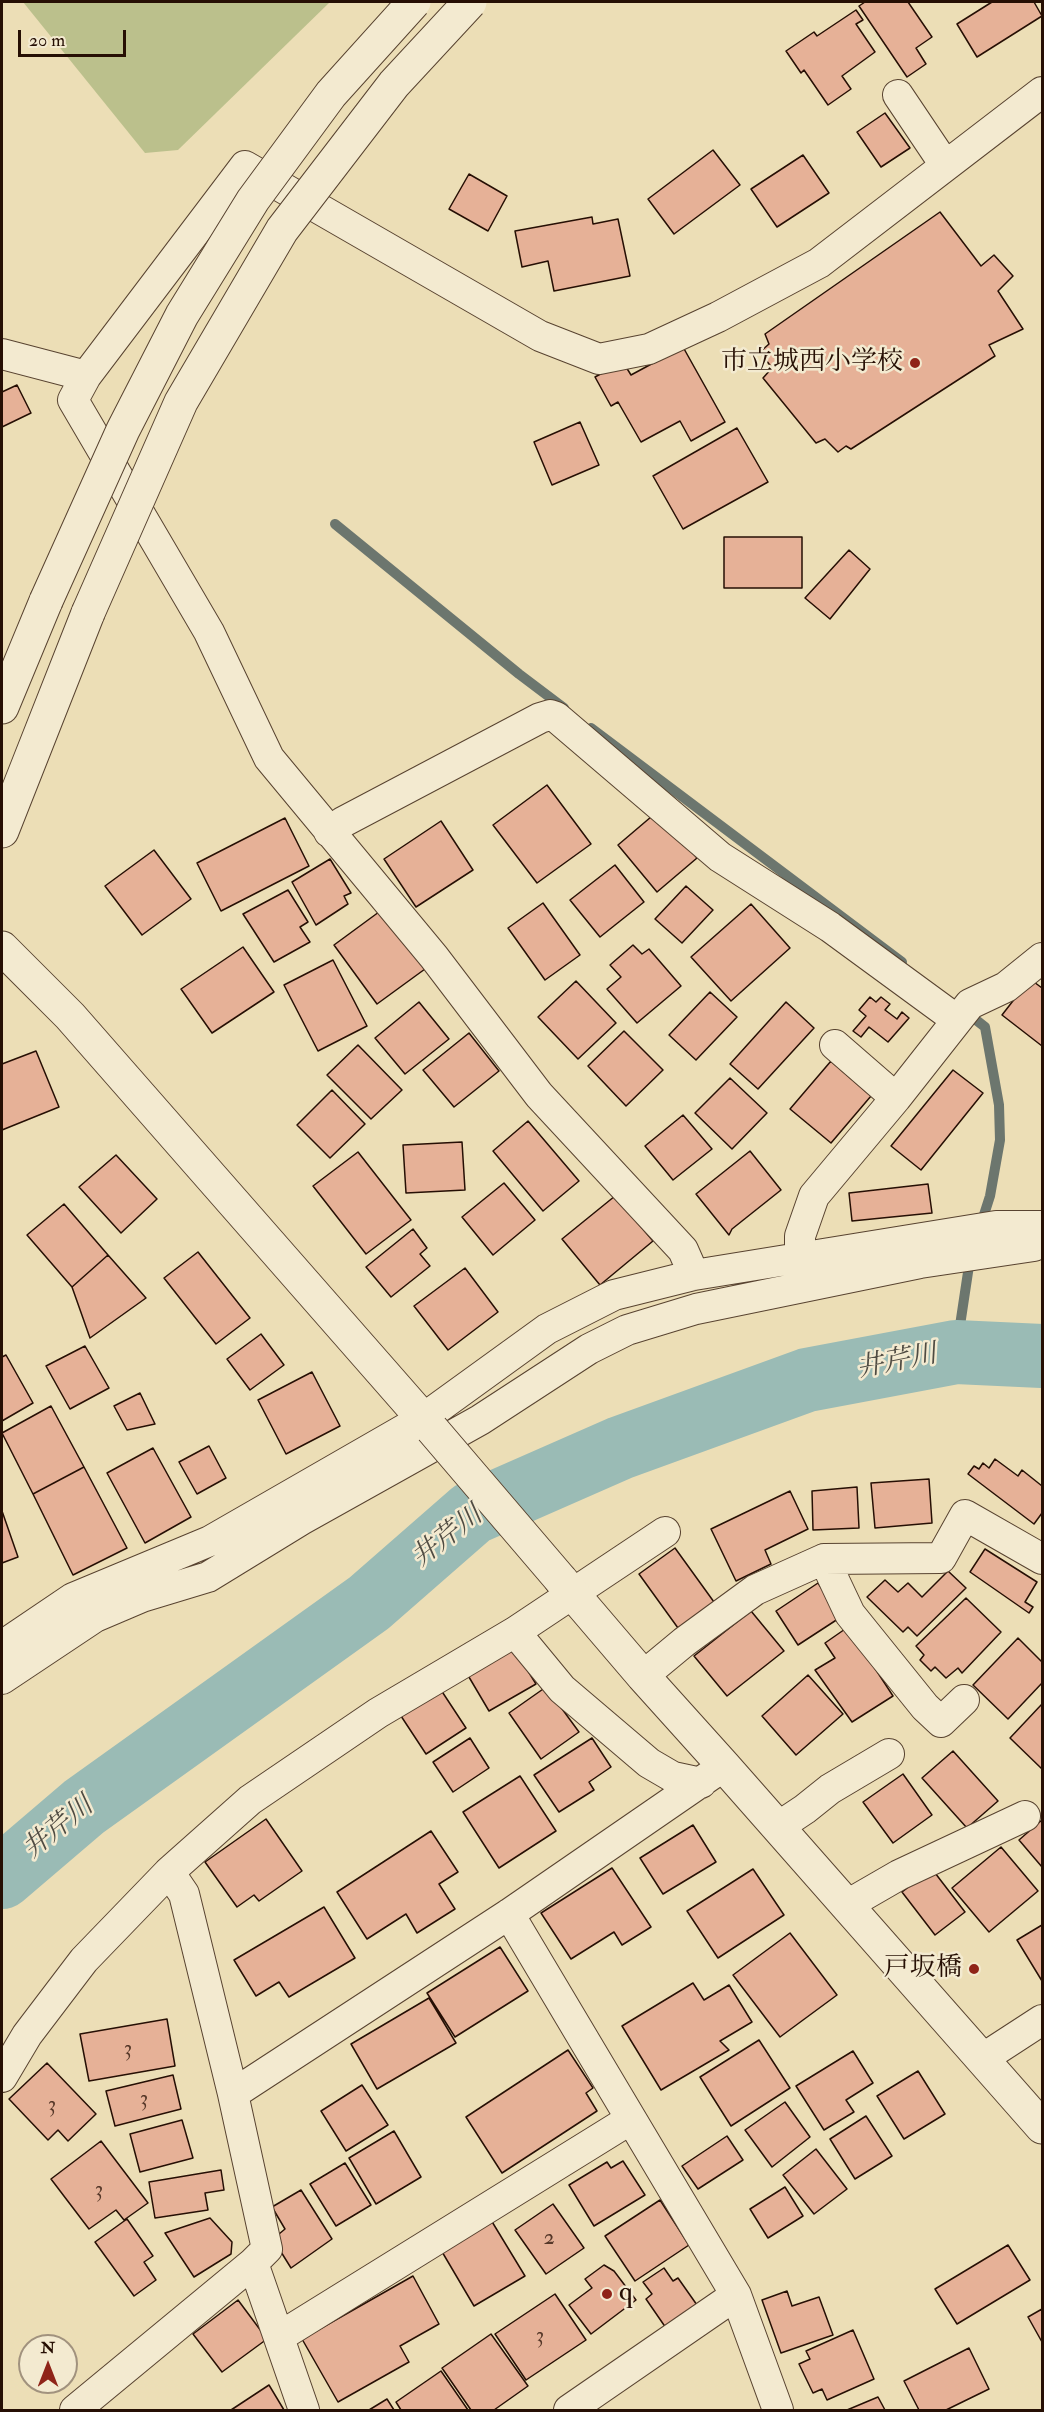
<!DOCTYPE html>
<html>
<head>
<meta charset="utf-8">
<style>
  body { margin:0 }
  #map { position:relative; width:1044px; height:2412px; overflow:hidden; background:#ecdeb6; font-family:"IM FELL Double Pica",serif }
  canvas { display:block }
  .frame { position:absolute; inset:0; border:3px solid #260f04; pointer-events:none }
  .north { position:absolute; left:18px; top:2334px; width:60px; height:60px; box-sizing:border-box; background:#f3ead0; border:2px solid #a1927e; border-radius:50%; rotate:0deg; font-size:16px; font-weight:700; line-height:24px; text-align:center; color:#260f04 }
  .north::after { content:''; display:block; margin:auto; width:21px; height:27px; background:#8f2418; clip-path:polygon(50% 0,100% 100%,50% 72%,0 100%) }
  .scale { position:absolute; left:18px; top:30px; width:108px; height:27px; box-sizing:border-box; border:3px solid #260f04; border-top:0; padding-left:8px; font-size:18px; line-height:21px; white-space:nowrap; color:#260f04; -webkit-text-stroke:4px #f3ead0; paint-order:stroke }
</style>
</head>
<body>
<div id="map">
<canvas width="1044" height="2412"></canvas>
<div class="frame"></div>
<div class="north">N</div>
<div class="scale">20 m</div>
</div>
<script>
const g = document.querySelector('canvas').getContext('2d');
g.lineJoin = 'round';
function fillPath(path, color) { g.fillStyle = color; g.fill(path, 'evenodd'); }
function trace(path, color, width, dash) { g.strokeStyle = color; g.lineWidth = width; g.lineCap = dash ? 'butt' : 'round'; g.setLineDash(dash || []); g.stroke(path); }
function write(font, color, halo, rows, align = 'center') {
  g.font = font + ' "IM FELL Double Pica","Noto Serif JP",serif'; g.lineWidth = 5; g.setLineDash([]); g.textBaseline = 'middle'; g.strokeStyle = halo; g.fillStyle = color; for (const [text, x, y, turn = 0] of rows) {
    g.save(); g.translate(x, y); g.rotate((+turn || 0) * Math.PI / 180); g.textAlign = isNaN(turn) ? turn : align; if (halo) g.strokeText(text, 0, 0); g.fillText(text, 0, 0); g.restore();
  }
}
fillPath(new Path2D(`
  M23 2H330L178 150 145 153Z`), '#bbc08c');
trace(new Path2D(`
  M335 524 519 674 564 708
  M591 728 902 962
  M966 1012 985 1027 999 1105 1000 1140 990 1196 981 1224
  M956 1352 970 1259`), '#6c766e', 10);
trace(new Path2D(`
  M2 1877 84 1807 369 1603 472 1513 620 1448 807 1380 956 1352 1042 1356`), '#9abbb5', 64);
const building = new Path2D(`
  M865 2H908L932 37 916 48 926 64 907 77 859 6Z
  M992 2H1034L1042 16 977 57 957 24Z
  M856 10 863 20 856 24 875 52 842 76 851 89 828 105 804 70 801 73 786 51 814 32 817 36Z
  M885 113 910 148 881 167 857 132Z
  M713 150 740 185 674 234 648 199Z
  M803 155 829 193 777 227 751 189Z
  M469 174 507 196 488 231 449 209Z
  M940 212 981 266 994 255 1013 276 998 291 1023 329 989 345 995 356 851 449 846 446 838 452 825 439 816 443 763 378 772 368 760 352 769 344 765 334Z
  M592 217 593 224 618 219 630 276 554 291 548 261 522 267 515 231Z
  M683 347 725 422 691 441 680 421 641 442 618 402 611 406 595 377 623 362 631 375Z
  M17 385 31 413 2 427V392Z
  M580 422 599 465 552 485 534 442Z
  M737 428 768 482 683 529 653 476Z
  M724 537H802V588H724Z
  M849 550 870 569 830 619 805 598Z
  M547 785 591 844 537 883 493 825Z
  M658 811 697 858 657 892 618 845Z
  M285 818 309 866 221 911 197 863Z
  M441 821 473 870 416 907 384 859Z
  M154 850 191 899 142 935 105 886Z
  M330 859 351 893 344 896 348 904 316 925 292 882Z
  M615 865 644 902 600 937 570 900Z
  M686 886 713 910 682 943 655 919Z
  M288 890 308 922 300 927 310 942 274 962 243 914Z
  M543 903 580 955 545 980 508 928Z
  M751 904 790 948 731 1001 691 957Z
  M383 909 425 969 377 1004 334 945Z
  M633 945 642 954 649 949 681 986 637 1023 607 989 621 977 610 965Z
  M243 947 274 992 212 1033 181 989Z
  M333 960 367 1026 318 1051 284 985Z
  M1030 979 1042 988V1046L1002 1015Z
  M576 981 616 1023 578 1059 538 1017Z
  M710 992 737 1017 696 1060 669 1035Z
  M870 997 876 1002 881 997 890 1004 885 1010 897 1019 902 1012 909 1018 888 1042 869 1027 861 1037 853 1031 866 1016 859 1010Z
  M419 1002 449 1039 405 1074 375 1038Z
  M786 1002 814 1028 758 1089 730 1064Z
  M624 1031 663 1070 626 1106 588 1066Z
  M469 1033 499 1071 454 1107 423 1070Z
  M358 1045 402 1090 371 1119 327 1075Z
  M36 1051 59 1107 2 1130V1064Z
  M831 1061 871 1096 831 1143 790 1109Z
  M953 1070 983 1093 921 1170 891 1146Z
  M730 1078 767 1113 732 1149 695 1113Z
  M332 1090 365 1124 330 1158 297 1125Z
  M683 1115 712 1149 673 1180 645 1146Z
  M528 1121 579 1181 543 1211 493 1151Z
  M462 1142 465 1190 406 1193 403 1145Z
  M750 1151 781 1190 732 1229 729 1235 696 1194Z
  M358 1152 411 1220 366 1254 313 1186Z
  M116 1155 157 1199 121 1233 79 1187Z
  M504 1183 535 1220 493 1255 462 1217Z
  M928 1184 932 1213 852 1221 849 1193Z
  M615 1196 653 1241 600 1285 562 1239Z
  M64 1204 108 1255 72 1287 27 1235Z
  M413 1229 427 1248 420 1254 430 1266 391 1297 366 1267Z
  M198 1252 250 1318 216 1344 164 1278Z
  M108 1255 146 1298 90 1338 72 1287Z
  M465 1268 498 1312 448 1350 414 1306Z
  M261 1334 284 1365 250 1390 227 1359Z
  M85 1346 109 1388 70 1409 46 1366Z
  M6 1355 33 1403 2 1421V1357Z
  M312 1372 340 1426 286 1454 258 1400Z
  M140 1393 155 1424 127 1430 114 1406Z
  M51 1406 84 1467 33 1494 2 1433Z
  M209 1446 226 1478 197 1494 179 1462Z
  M153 1448 191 1517 145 1543 107 1473Z
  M995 1459 1018 1476 1022 1470 1042 1486V1513L1034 1524 968 1474 974 1466 979 1469 983 1463 989 1468Z
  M84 1467 127 1548 73 1575 33 1494Z
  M929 1479 932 1523 875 1528 871 1483Z
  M857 1487 859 1528 813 1530 812 1491Z
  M790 1491 808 1529 765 1550 771 1564 736 1581 711 1529Z
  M2 1511 18 1557 2 1563Z
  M675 1548 714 1602 678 1628 639 1574Z
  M985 1549 1037 1582 1025 1602 1033 1607 1029 1613 970 1572Z
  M948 1571 966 1588 917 1636 908 1627 903 1632 867 1597 885 1580 898 1592 908 1583 922 1597Z
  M818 1583 841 1617 798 1645 776 1611Z
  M966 1598 1001 1632 962 1673 958 1668 946 1678 935 1667 931 1671 920 1660 924 1655 916 1646Z
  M751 1611 784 1651 727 1696 694 1656Z
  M848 1627 893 1696 852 1722 815 1670 835 1658 825 1643Z
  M1018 1638 1042 1662V1683L1008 1719 973 1685Z
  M512 1645 536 1684 489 1711 466 1672Z
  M808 1675 843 1714 796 1755 762 1716Z
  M546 1687 579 1732 541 1759 509 1713Z
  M441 1690 466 1728 426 1754 401 1716Z
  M1042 1704V1769L1010 1738Z
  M470 1738 489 1768 453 1792 433 1762Z
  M592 1738 611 1767 589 1782 594 1790 559 1812 534 1775Z
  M953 1751 998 1801 967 1828 922 1778Z
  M903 1774 932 1815 893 1843 863 1802Z
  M520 1776 556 1831 499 1868 463 1812Z
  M266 1819 302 1871 259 1901 254 1895 237 1907 205 1862Z
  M1042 1820V1867L1019 1840Z
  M693 1825 716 1862 663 1894 640 1858Z
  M431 1831 458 1872 439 1884 455 1909 417 1933 406 1914 367 1939 337 1892Z
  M1001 1847 1038 1891 989 1932 952 1888Z
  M612 1868 651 1927 622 1945 614 1932 571 1959 541 1913Z
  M753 1869 784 1915 718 1958 687 1911Z
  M932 1869 965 1912 935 1935 902 1892Z
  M324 1907 355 1958 289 1997 279 1982 256 1996 234 1960Z
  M1042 1925V1981L1017 1940Z
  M790 1933 837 1995 780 2037 733 1975Z
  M500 1947 528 1991 455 2037 427 1993Z
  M693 1983 704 2000 729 1985 752 2022 720 2041 729 2050 661 2090 622 2026Z
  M429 1998 456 2043 377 2089 351 2044Z
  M167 2019 175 2066 89 2081 80 2034Z
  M759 2040 790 2088 731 2126 700 2077Z
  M568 2050 593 2088 586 2093 597 2111 502 2173 466 2117Z
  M853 2051 873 2083 846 2100 854 2112 824 2130 796 2086Z
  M47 2063 96 2114 68 2141 58 2130 48 2140 9 2099Z
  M918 2071 945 2114 904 2139 877 2096Z
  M173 2075 181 2109 115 2126 106 2091Z
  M362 2085 388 2125 346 2151 321 2111Z
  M785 2102 810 2137 772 2167 745 2130Z
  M866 2116 892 2156 855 2179 830 2139Z
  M182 2120 193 2158 140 2172 130 2134Z
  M394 2131 421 2177 376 2204 349 2158Z
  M727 2136 743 2160 698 2189 682 2166Z
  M101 2141 148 2203 124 2220 116 2210 89 2229 51 2179Z
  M816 2149 847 2189 814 2214 783 2175Z
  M623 2161 645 2195 594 2226 569 2185 607 2162 611 2168Z
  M345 2163 371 2205 336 2226 310 2184Z
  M221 2170 224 2190 205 2193 208 2210 155 2218 149 2182Z
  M785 2187 803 2216 768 2238 750 2209Z
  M301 2190 332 2239 291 2268 273 2239 285 2229 272 2207Z
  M660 2200 689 2245 635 2281 605 2236Z
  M553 2204 584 2248 546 2274 515 2230Z
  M210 2218 232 2242 231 2254 194 2277 165 2233Z
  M127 2219 153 2256 144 2262 156 2280 134 2296 95 2242Z
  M491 2220 525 2276 474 2306 441 2250Z
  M1008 2245 1030 2280 957 2324 935 2289Z
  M604 2265 614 2271 636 2300 591 2334 569 2305 592 2288 585 2279Z
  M664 2268 673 2281 678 2278 697 2305 666 2328 646 2299 652 2294 643 2282Z
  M413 2276 439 2324 400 2346 409 2362 338 2402 302 2339Z
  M787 2291 792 2306 819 2297 833 2335 781 2353 762 2300Z
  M555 2294 586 2340 526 2380 495 2334Z
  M238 2300 267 2339 222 2372 193 2334Z
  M1042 2309V2342L1028 2317Z
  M853 2330 874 2379 827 2400 822 2389 813 2393 799 2364 810 2359 806 2351Z
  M491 2334 528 2386 494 2410H471L442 2368Z
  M969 2348 989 2389 946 2410H919L904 2381Z
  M441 2371 468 2410H401L396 2402Z
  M269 2385 284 2410H231Z
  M878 2397 885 2410H847Z
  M387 2399 394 2410H369Z`);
fillPath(building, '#e6b197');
trace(building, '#260f04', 1.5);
const minor = new Path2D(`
  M898 95 945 165
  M2 354 86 376
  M329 832 343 822 540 718 550 715 556 717 720 857 830 927 957 1020
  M835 1045 896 1098
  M800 1258V1236L814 1196 896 1098 970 1004 1006 987 1042 958
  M694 1275 683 1250 539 1095 434 957 269 758 209 632 73 400 86 376 245 166 540 336 599 359 649 349 718 317 819 263 1042 92
  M824 1559 850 1614 925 1707 941 1722 964 1700
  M515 1632 562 1689 649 1763 673 1777 701 1783
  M2 1646 73 1598 210 1541 424 1418 547 1329 614 1295 694 1275 996 1226H1042
  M643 1676 684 1642 755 1590 824 1559 941 1558 965 1515 1042 1559
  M2 1679 95 1617 142 1597 208 1577 301 1520 480 1420 589 1349 627 1330 696 1309 920 1263 1034 1246 1042 1241
  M778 1827 805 1809 830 1789 889 1754
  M169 1872 184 1894 233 2094 267 2249 253 2263 304 2410
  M847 1905 899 1875 1025 1816
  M509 1914 736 2295 778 2410
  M982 2059 1042 2020
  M2 2077 27 2035 84 1960 169 1872 250 1800 378 1713 515 1632 665 1532
  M233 2094 509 1914 724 1766
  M279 2337 631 2119
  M75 2410 253 2263
  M569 2410 736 2295`);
const tertiary = new Path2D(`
  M2 707 46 601
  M2 831 88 613
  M2 948 70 1016 432 1429
  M561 1580 643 1676 724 1766 1042 2127`);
trace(minor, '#584330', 32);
trace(tertiary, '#584330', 35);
trace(minor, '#f3ead0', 30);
trace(tertiary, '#f3ead0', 33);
const tertiaryBridge = new Path2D(`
  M46 601 123 430 182 315 253 200 331 94 414 2
  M88 613 181 402 282 230 394 84 470 2
  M432 1429 561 1580`);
trace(tertiaryBridge, '#584330', 35, []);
trace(tertiaryBridge, '#f3ead0', 33);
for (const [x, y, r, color] of [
  [915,363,6,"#8f2418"],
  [974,1969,6,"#8f2418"],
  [607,2294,6,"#8f2418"]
]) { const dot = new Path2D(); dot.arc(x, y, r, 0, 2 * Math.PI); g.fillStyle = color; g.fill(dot); trace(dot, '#f3ead0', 2); }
write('22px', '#563829', null, [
  ["3",128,2050],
  ["3",144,2100],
  ["3",52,2106],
  ["3",99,2191],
  ["2",549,2239],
  ["3",540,2337]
]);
write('26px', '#260f04', '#f3ead0', [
  ["市立城西小学校",903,363],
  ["戸坂橋",962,1969],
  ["q",619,2294,"left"]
], 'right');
write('italic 27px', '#4f4b42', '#f3ead0', [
  ["井芹川",897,1363,-11],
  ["井芹川",448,1538,-38],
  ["井芹川",59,1829,-39]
]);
</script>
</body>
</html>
